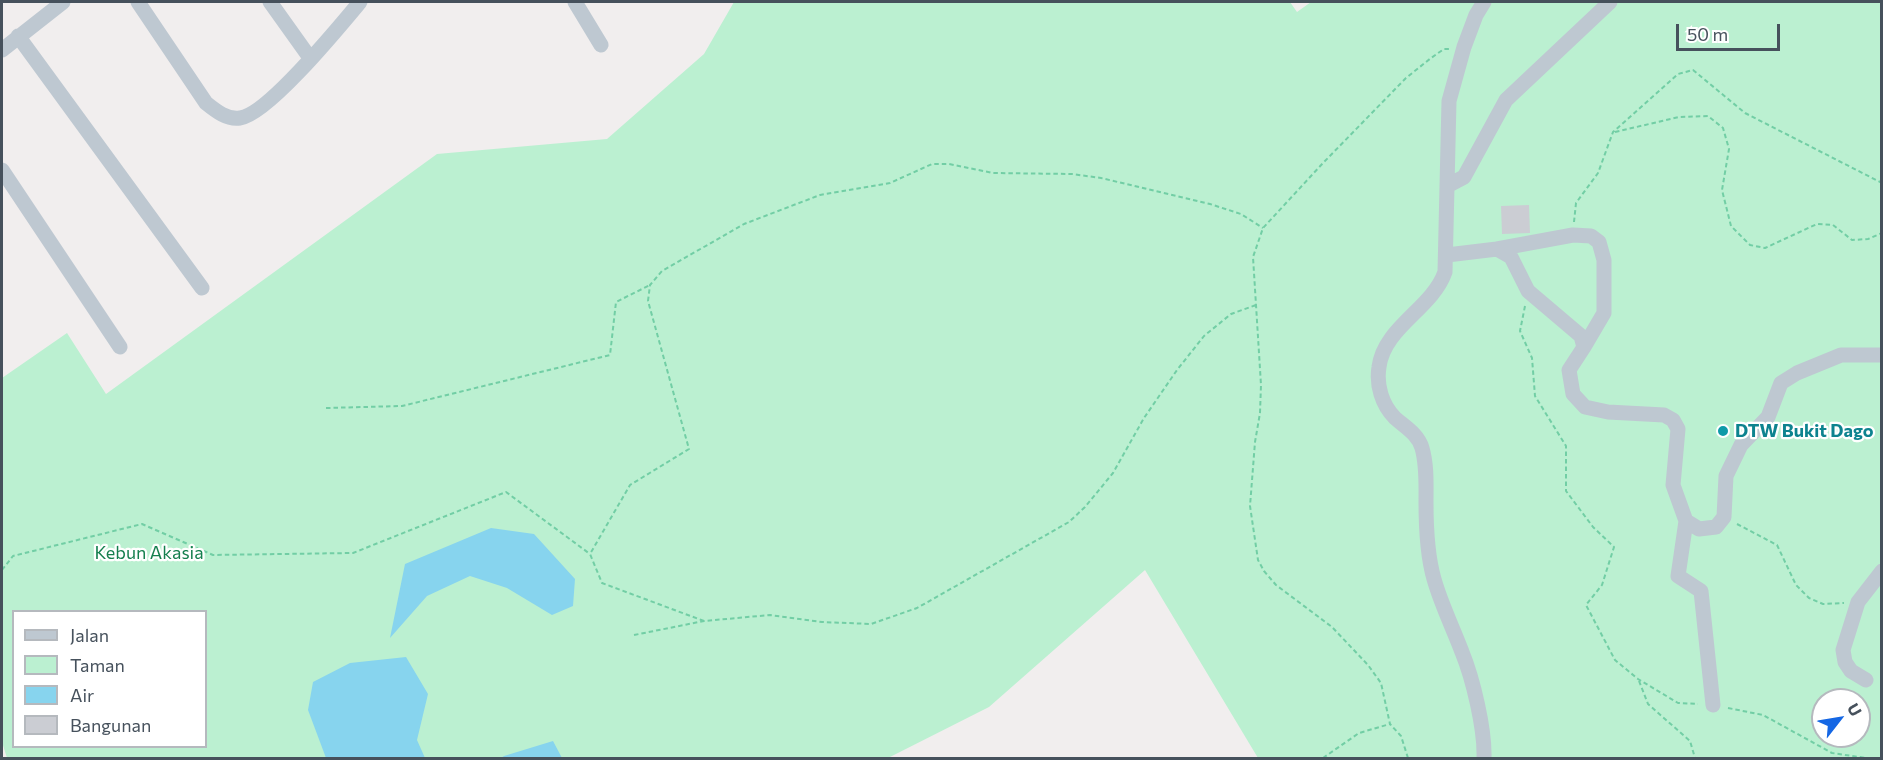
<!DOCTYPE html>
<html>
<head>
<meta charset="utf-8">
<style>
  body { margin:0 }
  #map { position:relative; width:1883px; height:760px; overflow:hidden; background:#f1eeee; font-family:Commissioner,sans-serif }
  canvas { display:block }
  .frame { position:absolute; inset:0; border:3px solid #46515c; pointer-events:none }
  .legend { position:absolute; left:12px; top:610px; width:195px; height:138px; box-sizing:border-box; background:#fff; border:2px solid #b5b9be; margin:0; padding:8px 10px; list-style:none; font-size:18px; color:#46515c }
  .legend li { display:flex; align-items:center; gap:12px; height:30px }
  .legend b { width:30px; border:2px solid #b5b9be }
  .north { position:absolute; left:1811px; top:688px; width:60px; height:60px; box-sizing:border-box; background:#fff; border:2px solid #b5b9be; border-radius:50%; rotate:59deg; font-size:16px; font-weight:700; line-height:24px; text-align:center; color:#46515c }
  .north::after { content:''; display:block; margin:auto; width:21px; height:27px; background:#1567e4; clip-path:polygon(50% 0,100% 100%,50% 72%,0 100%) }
  .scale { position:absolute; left:1676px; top:24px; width:104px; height:27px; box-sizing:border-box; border:3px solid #46515c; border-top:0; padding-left:8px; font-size:18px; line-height:21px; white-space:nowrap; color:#46515c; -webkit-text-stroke:4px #fff; paint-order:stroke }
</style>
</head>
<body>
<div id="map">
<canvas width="1883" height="760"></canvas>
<div class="frame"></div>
<ul class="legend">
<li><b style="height:8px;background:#bec8d1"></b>Jalan</li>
<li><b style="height:16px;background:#bbf0d1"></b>Taman</li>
<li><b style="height:16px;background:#87d4ee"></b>Air</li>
<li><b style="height:16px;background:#cbcdd3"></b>Bangunan</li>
</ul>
<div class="north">U</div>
<div class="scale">50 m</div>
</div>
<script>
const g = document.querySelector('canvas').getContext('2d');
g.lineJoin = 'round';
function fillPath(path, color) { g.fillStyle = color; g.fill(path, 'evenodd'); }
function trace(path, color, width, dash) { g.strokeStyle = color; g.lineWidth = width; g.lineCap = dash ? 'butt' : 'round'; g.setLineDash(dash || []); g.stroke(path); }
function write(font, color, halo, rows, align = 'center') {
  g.font = font + ' Commissioner,sans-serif'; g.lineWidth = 4.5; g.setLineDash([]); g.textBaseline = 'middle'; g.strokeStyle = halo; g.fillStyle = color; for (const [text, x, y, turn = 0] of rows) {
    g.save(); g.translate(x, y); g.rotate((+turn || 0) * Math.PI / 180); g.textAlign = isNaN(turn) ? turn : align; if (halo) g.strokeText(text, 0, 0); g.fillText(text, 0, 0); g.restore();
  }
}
fillPath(new Path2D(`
  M734 2H1290L1297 12 1311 2H1881V758H1258L1145 570 989 707 888 758H7L2 742V378L67 333 106 394 437 154 607 139 704 54ZM14 612H206V746H14ZM1823 700H1859V736H1823Z`), '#bbf0d1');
fillPath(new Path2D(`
  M491 528 534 534 575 579 573 606 552 615 507 588 470 576 427 596 390 638 405 564Z
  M406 657 428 694 417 740 425 758H326L308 710 313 682 350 663Z
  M553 741 562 758H501L504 756Z`), '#87d4ee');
fillPath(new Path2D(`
  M1529 205 1530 233 1502 234 1501 206Z`), '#cbcdd3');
trace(new Path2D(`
  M1615 132 1679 117 1708 116 1723 128 1729 149 1722 190 1731 226 1750 245 1765 248 1817 224 1833 225 1852 240 1868 239 1882 233
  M1574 222 1576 203 1598 173 1613 132 1678 74 1693 70 1745 113 1882 183
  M1525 306 1520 331 1532 358 1535 396 1566 446V491L1593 527 1614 547 1602 585 1586 605 1615 660 1638 679 1678 703 1698 704
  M326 408 402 406 610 355 616 302 650 285
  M1737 524 1777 545 1796 585 1809 598 1823 604 1844 603
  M2 570 13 556 142 524 213 555 353 553 506 492 590 554
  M704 621 602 583 590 554 630 485 689 449 648 301 650 285 662 271 744 224 820 195 890 183 932 164H949L993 173 1072 174 1101 178 1210 204 1241 214 1263 228
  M634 635 704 621 770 615 822 622 871 624 917 608 1069 522 1085 507 1113 473 1144 418 1177 370 1204 336 1231 314 1256 305
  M1639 681 1648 704 1690 741 1695 758
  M1728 708 1763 715 1832 753 1866 758
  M1323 758 1359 733 1390 724
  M1408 758 1401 736 1390 724 1381 683 1368 665 1332 627 1276 585 1264 571 1258 560 1250 506 1255 442 1260 413 1261 385 1253 257 1263 228 1323 163 1406 78 1431 58 1444 49H1449`), '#72cea5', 2, [4.5, 3]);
trace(new Path2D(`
  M138 2 206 103C216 111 227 120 240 118 267 115 340 26 360 2
  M270 2 310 58
  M575 2 601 45
  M18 36 202 288
  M2 50 63 2
  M2 170 120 347
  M1447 186 1464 177 1506 100 1610 2
  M1497 249 1573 235 1591 236 1599 242 1604 260V313L1584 347
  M1447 255 1497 249 1511 257 1528 291 1581 336 1584 347 1569 370 1573 394 1585 407 1608 412 1664 415 1673 420 1678 429 1673 485 1686 521 1699 529 1716 527 1724 517 1726 476 1741 445 1768 417 1781 383 1797 373 1841 355H1882
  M1686 521 1678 576 1701 591 1713 705
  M1866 680 1851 671 1845 662 1843 650 1858 602 1882 571
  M1484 758C1485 729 1473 679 1462 652 1453 628 1441 604 1434 579 1427 555 1426 527 1426 502 1426 484 1427 465 1422 448 1418 434 1405 427 1395 418 1382 405 1376 385 1379 367 1384 327 1432 309 1445 272L1449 101 1464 47 1476 15 1484 2`), '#bec8d1', 15);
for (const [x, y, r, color] of [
  [1723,431,6,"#0f9aa8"]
]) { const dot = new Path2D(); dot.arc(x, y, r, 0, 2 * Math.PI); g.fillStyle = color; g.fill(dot); trace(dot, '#fff', 2); }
write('bold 18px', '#0d838f', '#fff', [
  ["DTW Bukit Dago",1735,431]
], 'left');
write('18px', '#157f4e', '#fff', [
  ["Kebun Akasia",149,553]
]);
</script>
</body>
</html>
